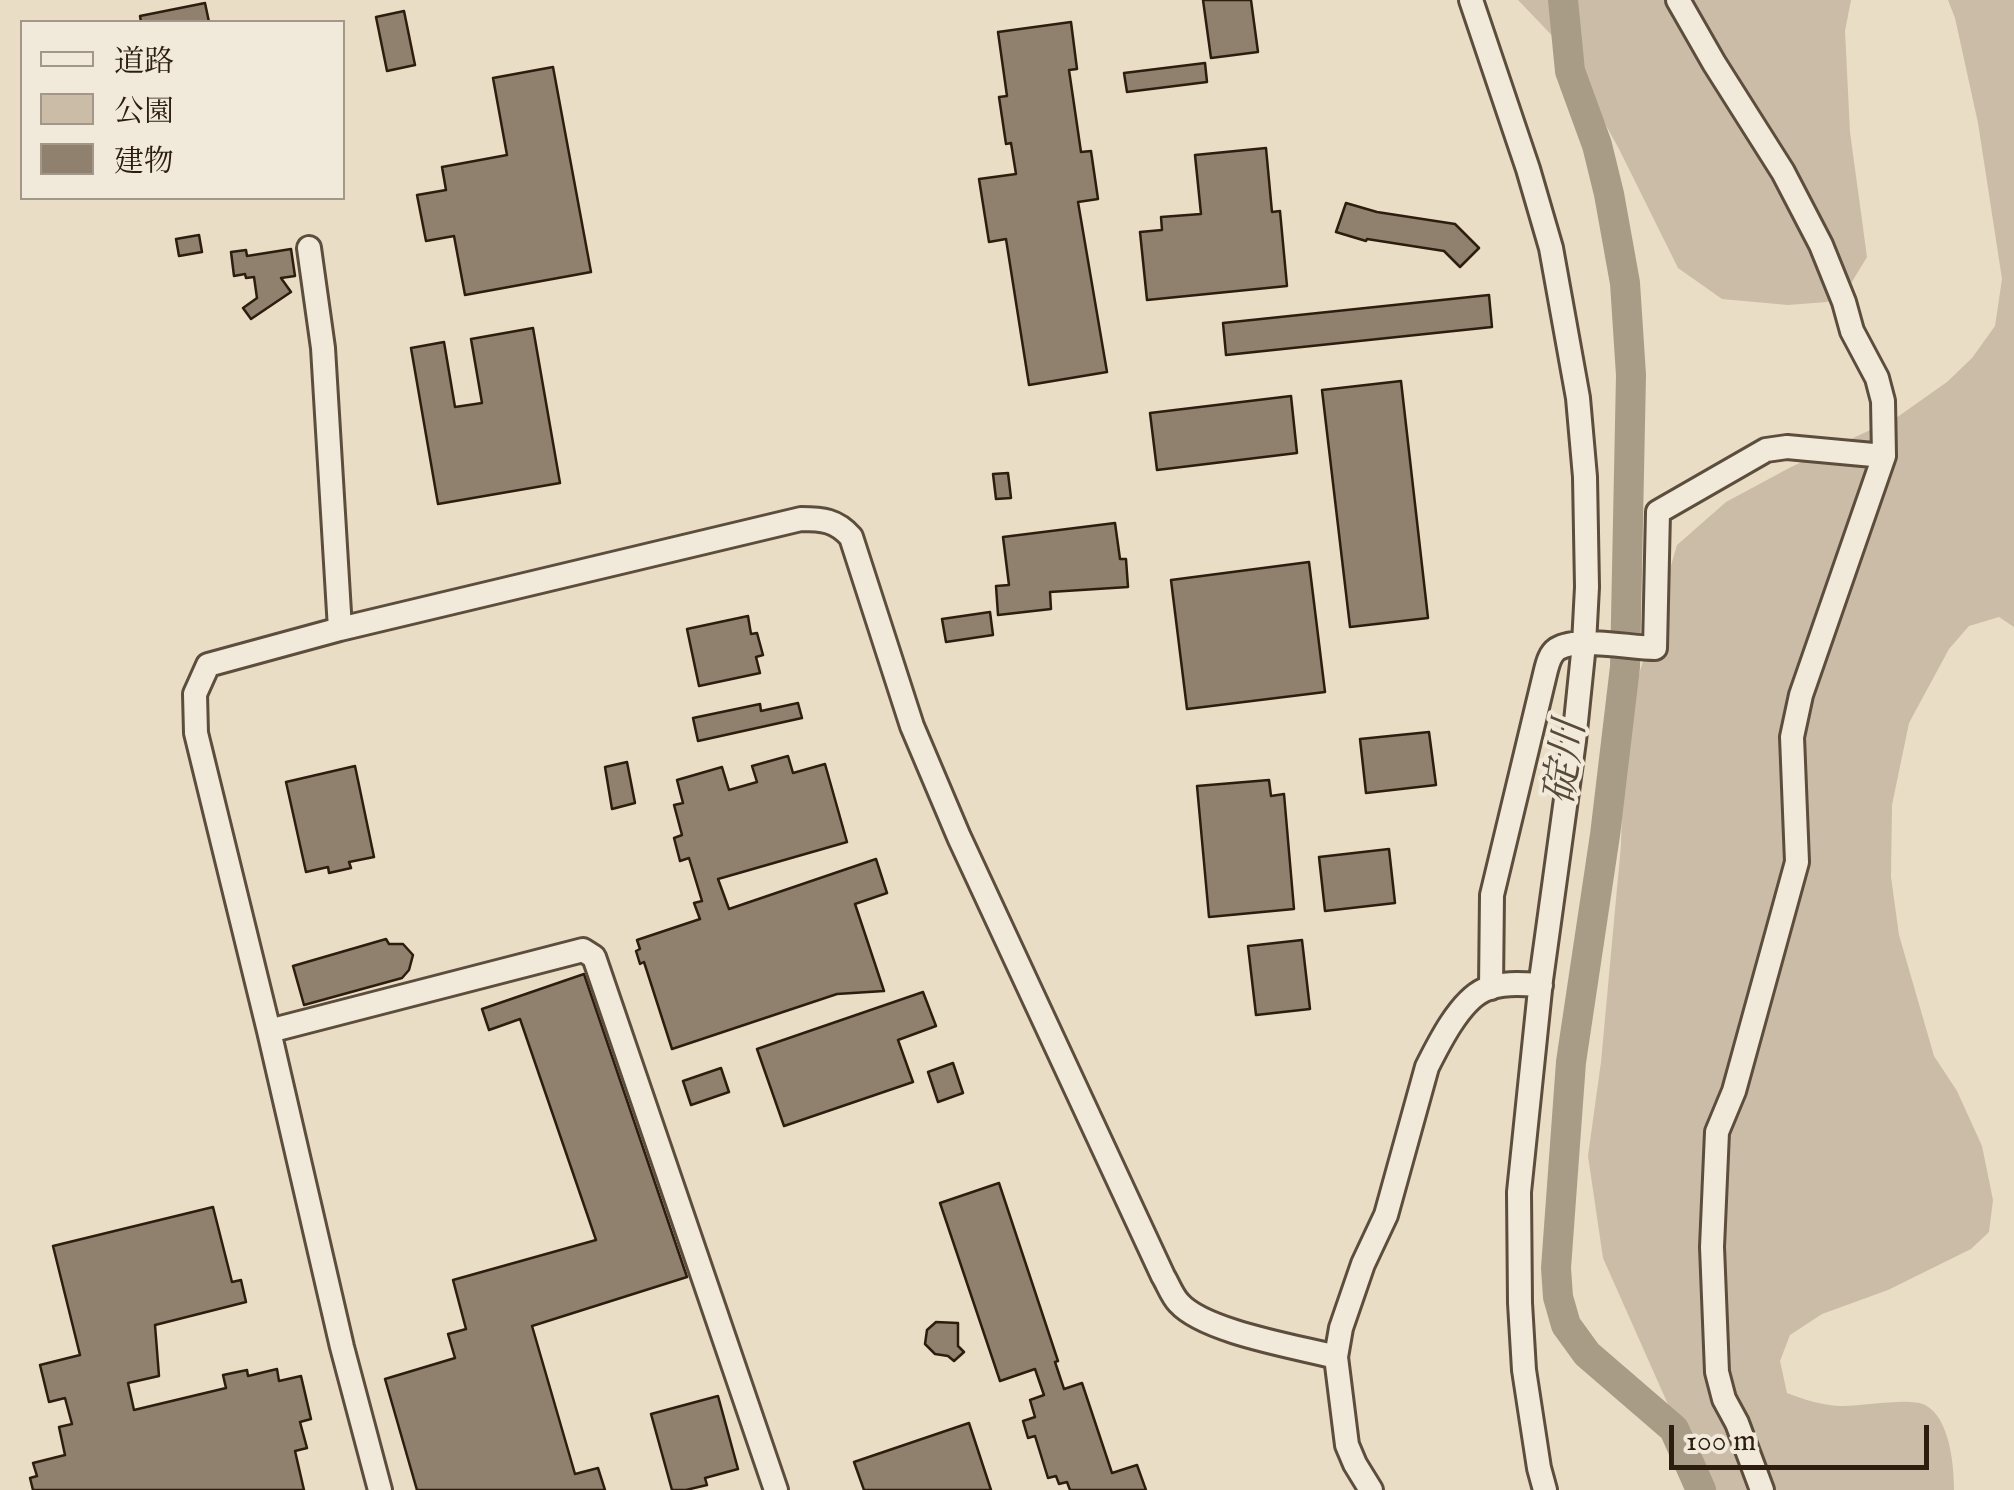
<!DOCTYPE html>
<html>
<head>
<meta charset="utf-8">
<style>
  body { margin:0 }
  #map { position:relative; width:2014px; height:1490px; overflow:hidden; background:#eaddc5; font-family:"IM FELL English","Noto Serif JP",serif }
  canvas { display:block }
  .legend { position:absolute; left:20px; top:20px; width:325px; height:180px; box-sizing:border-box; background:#f1e9d9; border:2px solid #a29788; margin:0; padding:12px 18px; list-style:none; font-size:30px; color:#2c1d0e }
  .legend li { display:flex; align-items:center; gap:20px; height:50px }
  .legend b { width:50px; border:2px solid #a29788 }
  .scale { position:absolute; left:1669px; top:1425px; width:260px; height:45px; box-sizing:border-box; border:5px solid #2c1d0e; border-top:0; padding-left:12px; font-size:30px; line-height:35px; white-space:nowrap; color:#2c1d0e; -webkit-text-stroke:8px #f1e9d9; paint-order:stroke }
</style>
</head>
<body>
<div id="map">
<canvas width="2014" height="1490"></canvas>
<ul class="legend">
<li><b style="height:12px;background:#f1e9d9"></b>道路</li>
<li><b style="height:28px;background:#cabca6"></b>公園</li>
<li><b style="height:28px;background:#8f816d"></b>建物</li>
</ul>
<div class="scale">100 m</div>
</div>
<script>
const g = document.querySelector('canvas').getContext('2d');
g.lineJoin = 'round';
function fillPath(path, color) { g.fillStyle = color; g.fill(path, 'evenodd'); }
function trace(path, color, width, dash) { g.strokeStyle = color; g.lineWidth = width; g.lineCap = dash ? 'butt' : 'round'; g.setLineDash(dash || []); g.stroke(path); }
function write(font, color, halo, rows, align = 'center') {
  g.font = font + ' "IM FELL English","Noto Serif JP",serif'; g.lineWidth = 8; g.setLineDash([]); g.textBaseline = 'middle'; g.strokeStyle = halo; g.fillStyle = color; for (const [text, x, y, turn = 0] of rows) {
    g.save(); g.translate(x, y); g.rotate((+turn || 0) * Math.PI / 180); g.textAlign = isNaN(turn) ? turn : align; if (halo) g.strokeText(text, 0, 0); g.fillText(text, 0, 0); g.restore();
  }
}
fillPath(new Path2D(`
  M1518 0H1851L1845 31 1850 132 1867 257 1850 285 1827 302 1788 305 1722 299 1678 268 1619 149 1563 47Z
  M1948 0H2014V627L1999 617 1969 626 1949 649 1909 723 1892 805 1891 877 1899 935 1934 1056 1957 1091 1982 1146 1993 1200 1989 1232 1971 1249 1888 1290 1822 1314 1790 1335 1780 1361 1787 1393C1805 1400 1821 1405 1840 1406 1862 1407 1908 1397 1925 1405 1950 1418 1954 1465 1954 1490H1706L1603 1258 1588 1156 1601 1062 1621 845 1624 726 1677 545 1726 502 1791 467 1896 418 1947 382 1972 358 1995 326 2002 279 1978 123 1955 18Z`), '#cabca6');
trace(new Path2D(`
  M1563 0 1570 71 1597 145 1609 194 1625 283 1631 375 1625 667 1605 835 1571 1062 1556 1268 1558 1297 1566 1325 1587 1354 1674 1429 1701 1490`), '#a99c87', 30);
const building = new Path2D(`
  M1203 0H1251L1258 52 1211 58Z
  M205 3 209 22H141L140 16Z
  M404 11 415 65 387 71 376 17Z
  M1071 22 1077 69 1069 70 1081 152 1091 151 1098 199 1078 202 1107 372 1029 385 1006 239 989 242 979 179 1016 174 1011 143 1006 144 999 97 1007 96 998 32Z
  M1205 63 1207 82 1127 92 1124 73Z
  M553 67 591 272 465 295 454 236 426 241 417 195 446 190 442 167 507 155 493 78Z
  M1266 148 1272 212 1280 211 1287 286 1147 300 1140 232 1162 230 1161 217 1201 214 1195 155Z
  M1346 203 1377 212 1455 224 1479 248 1460 267 1444 251 1367 239 1366 241 1336 232Z
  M199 235 202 252 179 256 176 239Z
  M291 249 295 276 281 278 291 292 251 319 243 308 257 298 254 277 246 278 245 274 234 276 231 252 246 250 247 256Z
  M1489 295 1492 327 1226 355 1223 323Z
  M533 328 560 483 438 504 411 348 444 342 455 407 482 403 471 339Z
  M1401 381 1428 618 1350 627 1322 390Z
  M1291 396 1297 453 1157 470 1150 413Z
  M1008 473 1011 498 996 499 993 474Z
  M1115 523 1120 559H1126L1128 587 1050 592 1051 609 998 615 996 586 1009 585 1003 537Z
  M1309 562 1325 692 1187 709 1171 580Z
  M990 612 993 635 946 642 942 619Z
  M748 616 751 634 757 633 763 655 756 657 760 673 699 686 687 629Z
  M798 703 802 718 698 741 693 718 760 704 761 711Z
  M1429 732 1436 785 1366 793 1360 739Z
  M788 756 793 773 825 764 847 842 718 879 729 909 876 859 887 893 855 904 884 991 837 994 672 1049 644 962 640 964 636 951 640 949 637 940 700 919 694 903 702 901 689 858 680 861 674 838 682 835 674 805 683 803 677 780 722 767 729 790 757 782 752 766Z
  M627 762 635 803 612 809 605 767Z
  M355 766 374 857 349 862 351 868 329 873 328 867 306 872 286 782Z
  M1269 780 1271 796 1284 794 1294 909 1209 917 1197 786Z
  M1389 849 1395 903 1325 911 1319 857Z
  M386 939 389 944H403L413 955 409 970 402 978 304 1005 293 966Z
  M1302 940 1310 1009 1256 1015 1248 946Z
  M584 974 687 1277 532 1326 575 1474 598 1468 605 1490H417L385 1379 455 1358 448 1334 466 1329 453 1280 596 1240 520 1019 489 1030 482 1009Z
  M923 992 936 1026 898 1040 913 1082 784 1126 757 1049Z
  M953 1063 963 1093 938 1102 928 1072Z
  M721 1068 729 1092 691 1105 683 1081Z
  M999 1183 1058 1361 1055 1362 1064 1389 1082 1383 1112 1473 1137 1465 1146 1490H1070L1067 1482 1059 1484 1056 1476 1048 1478 1035 1436 1028 1438 1023 1421 1035 1417 1030 1400 1044 1395 1035 1369 1000 1381 940 1203Z
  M213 1207 232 1282 241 1280 246 1302 155 1325 159 1376 128 1383 134 1410 226 1388 223 1375 247 1370 248 1376 277 1369 279 1381 301 1376 311 1419 300 1422 307 1448 295 1451 304 1490H33L30 1478 37 1476 33 1463 65 1455 59 1427 72 1424 65 1398 49 1402 40 1365 80 1355 53 1246Z
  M936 1322 958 1323V1346L964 1352 954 1361 948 1356 935 1354 925 1344 927 1330Z
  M718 1396 738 1469 705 1478 707 1485 686 1490H672L651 1414Z
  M969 1423 991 1490H864L854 1462Z`);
fillPath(building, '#8f816d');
trace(building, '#2c1d0e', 2.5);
const minor = new Path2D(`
  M1471 0 1528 169 1551 248 1578 398 1585 477 1587 587 1584 644 1574 741 1541 980 1519 1192 1520 1303 1524 1370 1539 1468 1545 1490
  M1678 0 1714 63 1783 172 1821 245 1844 302 1852 331 1877 378 1883 401 1884 456 1801 695 1792 737 1797 862 1734 1091 1717 1132 1712 1247 1717 1372 1724 1399 1737 1423 1762 1490
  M309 248 323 348 340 629
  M1491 988 1492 895 1546 670C1548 662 1550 654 1557 649 1578 636 1630 648 1655 648L1658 512 1766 450 1787 447 1884 456
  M269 1031 583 950 594 957 776 1490
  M380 1490 342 1347 269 1031 196 733 195 694 208 665 340 629 801 519C822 519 836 520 851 537L912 726 959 837 1163 1276C1168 1284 1172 1296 1179 1303 1205 1332 1298 1347 1336 1357
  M1371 1490 1355 1464 1347 1445 1336 1357 1341 1328 1363 1264 1386 1215 1427 1067C1439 1043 1460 1001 1484 990 1501 982 1523 984 1541 985`);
trace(minor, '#5c4d3c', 28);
trace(minor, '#f1e9d9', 22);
write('italic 42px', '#584938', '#f1e9d9', [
  ["碇川",1569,763,-82]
]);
</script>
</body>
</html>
